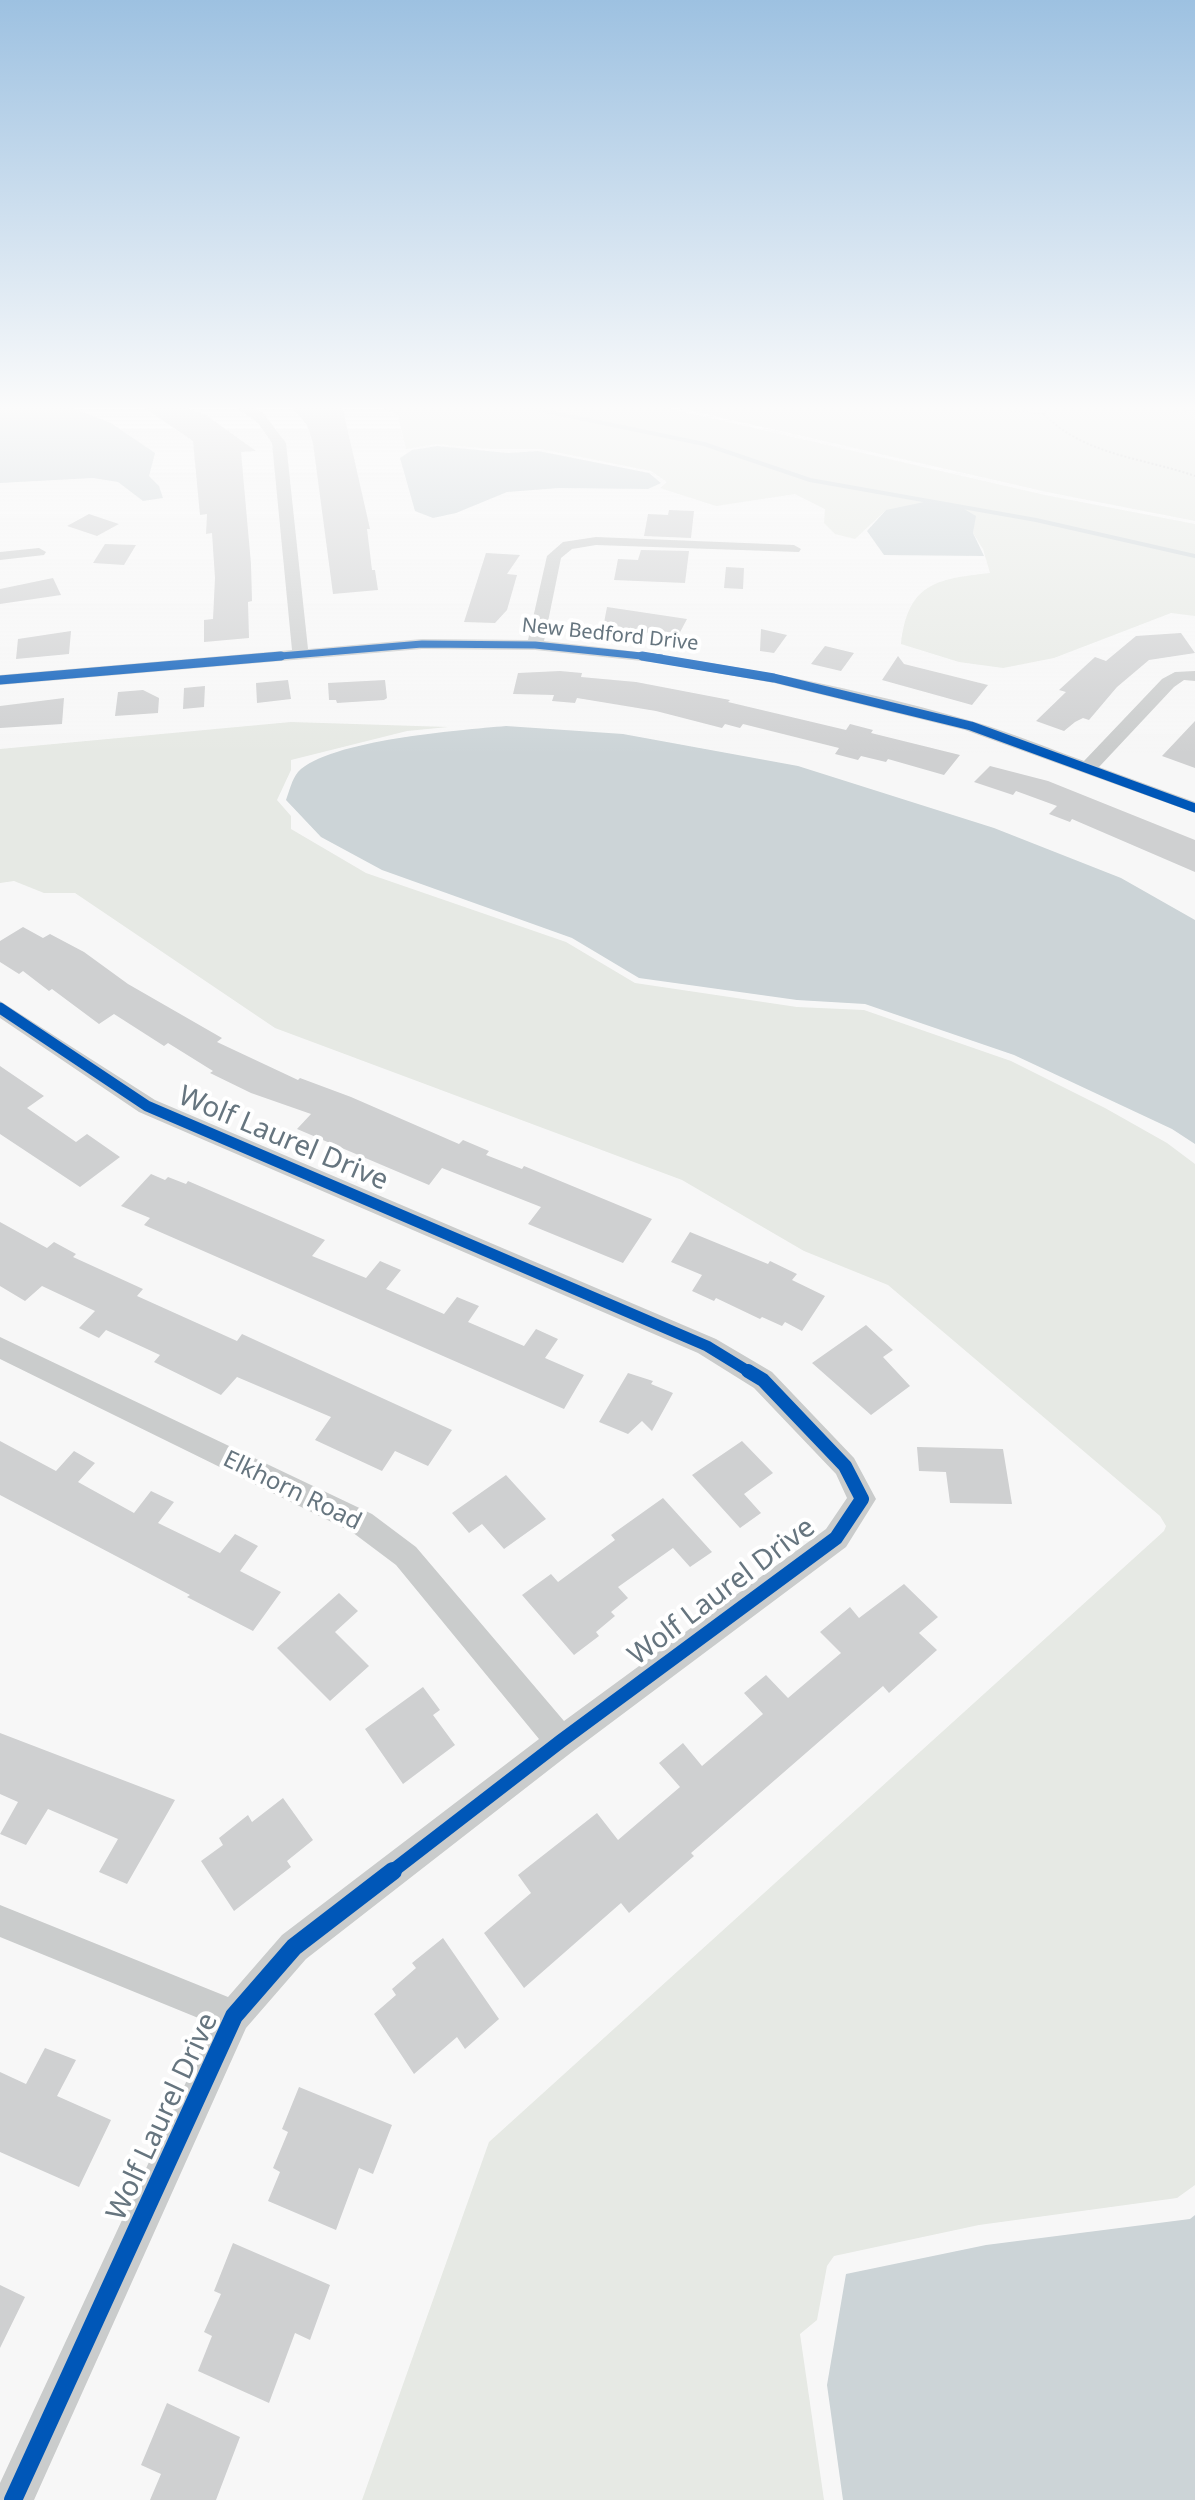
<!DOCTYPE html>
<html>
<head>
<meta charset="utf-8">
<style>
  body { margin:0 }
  canvas { display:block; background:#f7f7f7 }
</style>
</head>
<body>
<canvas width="1195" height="2500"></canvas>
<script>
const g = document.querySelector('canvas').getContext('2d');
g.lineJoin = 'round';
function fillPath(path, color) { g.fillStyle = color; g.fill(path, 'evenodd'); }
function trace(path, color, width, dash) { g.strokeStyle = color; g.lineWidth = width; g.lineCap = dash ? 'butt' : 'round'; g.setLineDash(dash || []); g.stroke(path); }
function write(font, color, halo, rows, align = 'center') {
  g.font = font + ' "Noto Sans",sans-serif'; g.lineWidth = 8; g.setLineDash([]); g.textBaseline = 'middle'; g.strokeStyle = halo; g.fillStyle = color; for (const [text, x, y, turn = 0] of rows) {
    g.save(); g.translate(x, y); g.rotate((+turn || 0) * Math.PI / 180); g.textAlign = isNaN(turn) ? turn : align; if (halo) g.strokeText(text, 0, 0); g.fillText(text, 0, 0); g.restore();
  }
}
fillPath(new Path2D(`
  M379 405H654L1045 495 1195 524V616L1171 613 1054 658 1003 668 959 662 901 644C908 583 936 579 990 573L983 549 973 533 975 517 886 510 855 539 835 534 824 523 825 509 795 494 716 506 660 488 667 482 651 471 541 449H491L436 444 406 449 398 416Z
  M666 405H1195V521L1047 492Z
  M291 722 448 727 407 731 291 760V770L277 800 291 816V829L366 873 566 942 635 983 797 1007 864 1010 1011 1061 1105 1108 1167 1143 1195 1164V2185L1177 2198 979 2225 834 2256 827 2266 817 2320 800 2334 824 2500H362L489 2142 1164 1531 1166 1526 1160 1516 888 1285 804 1251 682 1180 275 1028 75 893H44L14 881 0 883V749Z`), '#e6e9e4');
fillPath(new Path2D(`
  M0 405H64L111 423 155 453 149 476 159 486 163 498 143 501 118 482 93 478 0 483Z
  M437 446 508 453 538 451 649 473 661 483 648 489 559 488 507 492 456 513 433 518 415 511 400 458 412 450Z
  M924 502 959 506 976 516 973 533 984 556 884 555 867 531 886 510Z
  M506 726 623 734 798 766 994 828 1121 878 1195 920V1144L1172 1129 1014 1055 865 1004 797 1000 639 978 572 938 382 870 321 837 286 800C289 792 292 779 298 772 329 740 460 730 506 726Z
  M1195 2215V2500H843L827 2385 846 2274 986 2245 1190 2219Z`), '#ccd4d7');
trace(new Path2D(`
  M516 405 704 444 810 480 1036 520 1195 556`), '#ccd4d7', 4);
fillPath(new Path2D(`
  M140 405H178L206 415 256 451 241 452 251 564 252 601 248 602 249 638 204 642V620L213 619 215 578 212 533 206 534 207 514 200 515 193 441Z
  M290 405H342L370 529H367L372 570H375L378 590 333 594 313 443 307 425Z
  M669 510 694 511 691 538 644 536 648 514 668 515Z
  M89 514 119 524 97 536 67 526Z
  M105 544 136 545 124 565 93 563Z
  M641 550 689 551 685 583 614 580 618 559 638 560Z
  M486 553 520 555 507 574 517 575 507 610 495 623 464 622Z
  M726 567 744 568 743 589 724 588Z
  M53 578 61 595 0 604V589Z
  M607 607 687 619 678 636 603 628Z
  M761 629 787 635 774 653 760 651Z
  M71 631 69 654 16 659 18 639Z
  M1181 633 1195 653 1149 660 1117 687 1089 720 1083 718 1075 722 1064 731 1036 721 1066 692 1059 690 1095 657 1106 661 1136 636Z
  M825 646 854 653 841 671 811 664Z
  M898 656 904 664 988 685 972 705 882 680Z
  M560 671 582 673 581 677 636 682 730 700 728 702 846 730 850 724 873 730 871 733 960 755 944 775 888 759 886 762 861 756 858 760 835 754 839 748 743 724 740 728 725 724 722 728 656 711 577 698 575 703 552 701 554 695 513 694 518 673Z
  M288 680 291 699 257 703 256 683Z
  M385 680 387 698 384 700 337 703 336 700H329L328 683Z
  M205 686 204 707 183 709 184 688Z
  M143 690 159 698 158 713 115 716 118 692Z
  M64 698 62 724 0 728V706Z
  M1195 721V768L1162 756Z
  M990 766 1048 781 1195 840V872L1072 819 1070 822 1049 814 1057 806 1016 791 1013 795 974 782Z
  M23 927 43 938 50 934 84 952 128 984 222 1038 217 1042 298 1080 300 1078 351 1097 459 1144 463 1140 489 1151 486 1155 522 1169 524 1166 652 1219 623 1263 528 1224 541 1207 442 1168 429 1185 297 1129 311 1114 251 1093 210 1073 213 1071 168 1043 164 1046 114 1014 99 1024 52 989 49 991 23 971 19 974 0 962V941Z
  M0 1066 44 1096 27 1108 76 1142 87 1134 120 1157 80 1187 0 1134Z
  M151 1174 165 1180 168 1177 186 1184 188 1181 325 1240 312 1256 366 1278 380 1261 401 1270 386 1289 444 1314 457 1297 479 1306 468 1322 524 1346 536 1329 558 1339 545 1358 584 1375 564 1409 144 1225 150 1218 121 1206Z
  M0 1222 47 1248 54 1242 76 1254 73 1257 143 1289 137 1296 237 1341 242 1334 452 1430 428 1466 395 1451 382 1471 315 1440 331 1417 237 1377 221 1395 154 1362 160 1355 106 1330 99 1338 79 1328 95 1311 42 1286 25 1301 0 1286Z
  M690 1232 768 1264 770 1261 797 1274 792 1280 825 1296 802 1331 785 1322 782 1326 762 1317 760 1319 716 1298 714 1301 692 1291 702 1275 671 1262Z
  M866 1325 893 1350 883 1357 910 1386 871 1415 812 1363Z
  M628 1373 653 1381 651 1384 673 1393 652 1431 642 1421 628 1434 599 1422Z
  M0 1441 56 1471 74 1451 95 1463 78 1482 134 1513 151 1491 174 1502 158 1523 220 1553 235 1534 258 1546 240 1571 281 1592 253 1631 187 1597 190 1595 0 1495Z
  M742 1441 773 1473 744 1494 761 1513 740 1528 692 1475Z
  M917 1447 1003 1449 1012 1504 950 1503 946 1472 919 1471Z
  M506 1475 546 1519 504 1549 482 1524 469 1533 452 1513Z
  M663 1498 712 1552 690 1567 673 1548 618 1587 628 1598 611 1612 615 1616 596 1632 599 1636 574 1655 522 1595 551 1574 558 1582 615 1540 611 1535Z
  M904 1584 938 1617 919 1633 937 1650 889 1693 883 1686 691 1853 694 1856 629 1913 621 1903 524 1988 484 1933 531 1893 518 1875 597 1813 618 1840 680 1787 659 1763 683 1743 702 1766 763 1714 744 1693 766 1675 788 1698 841 1653 820 1632 850 1607 859 1618Z
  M339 1593 358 1611 335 1632 369 1666 330 1701 277 1648Z
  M423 1687 440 1710 433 1715 455 1745 403 1784 365 1729Z
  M0 1733 175 1800 127 1884 99 1872 118 1839 48 1809 26 1845 0 1834 18 1802 0 1794Z
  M283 1798 313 1840 287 1861 291 1867 234 1911 201 1861 223 1845 219 1838 248 1815 252 1822Z
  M443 1938 499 2019 465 2049 457 2037 414 2074 374 2014 396 1995 392 1989 416 1968 412 1963Z
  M45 2048 76 2060 57 2096 111 2120 79 2187 0 2152V2072L26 2084Z
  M299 2087 392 2125 373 2174 359 2168 336 2230 268 2201 280 2172 273 2168 288 2132 282 2129Z
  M233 2243 330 2285 310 2340 295 2333 269 2403 198 2371 212 2336 204 2332 221 2294 214 2291Z
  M0 2285 25 2297 0 2348Z
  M167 2403 240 2437 216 2500H150L161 2474 141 2465Z`), '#cfd0d1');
trace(new Path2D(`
  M950 405 1044 414 1047 405
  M1158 405 1179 413 1195 409
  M1044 414C1083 455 1144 458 1195 476`), '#c8c9ca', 2, [2, 2]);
fillPath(new Path2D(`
  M233 405H250L263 413 286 443 308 649 422 639 528 640 547 556 563 542 596 537 794 545 801 549 799 552 596 545 572 549 561 558 544 641C690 656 834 681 975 722 1012 733 1048 748 1084 761L1162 679 1175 672 1195 671V681L1184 680 1174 687 1099 767 1195 802V813L965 730 774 683 661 663 535 650 422 649 0 685V675L292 650 272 443 258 423Z
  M39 548 46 552 44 555 0 560V552Z
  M0 1001 155 1100 716 1339 772 1372 854 1458 876 1499 846 1547 572 1752 306 1959 246 2028 34 2500H0V2483L213 2024 0 1937V1905L228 1997 282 1935 539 1739 396 1565 352 1532 0 1359V1337L372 1514 416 1547 564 1721 826 1529 847 1498 836 1474 754 1388 698 1353 139 1112 0 1018Z`), '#cacccc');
trace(new Path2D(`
  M257 658 422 644 535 645 661 658`), '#0057b8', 7);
trace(new Path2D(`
  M642 656 774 678 971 726 1195 808
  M0 680 281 656`), '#0057b8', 9);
trace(new Path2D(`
  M0 1008 147 1106 707 1346 751 1373`), '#0057b8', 11);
trace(new Path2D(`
  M390 1873 561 1741 836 1538 862 1499 845 1466 763 1380 748 1371`), '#0057b8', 14);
trace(new Path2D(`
  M13 2500 234 2016 294 1947 393 1871`), '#0057b8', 18);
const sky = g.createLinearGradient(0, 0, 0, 755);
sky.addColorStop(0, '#9dc1e1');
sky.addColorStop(0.54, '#fbfbfb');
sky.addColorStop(1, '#fbfbfb00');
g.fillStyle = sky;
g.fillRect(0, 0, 1195, 755);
write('20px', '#66757f', '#fff', [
  ["New Bedford Drive",610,635,6]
]);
write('24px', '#66757f', '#fff', [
  ["Elkhorn Road",292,1491,26]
]);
write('28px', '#66757f', '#fff', [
  ["Wolf Laurel Drive",283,1139,23],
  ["Wolf Laurel Drive",722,1592,-37],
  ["Wolf Laurel Drive",163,2117,-65]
]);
</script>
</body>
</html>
